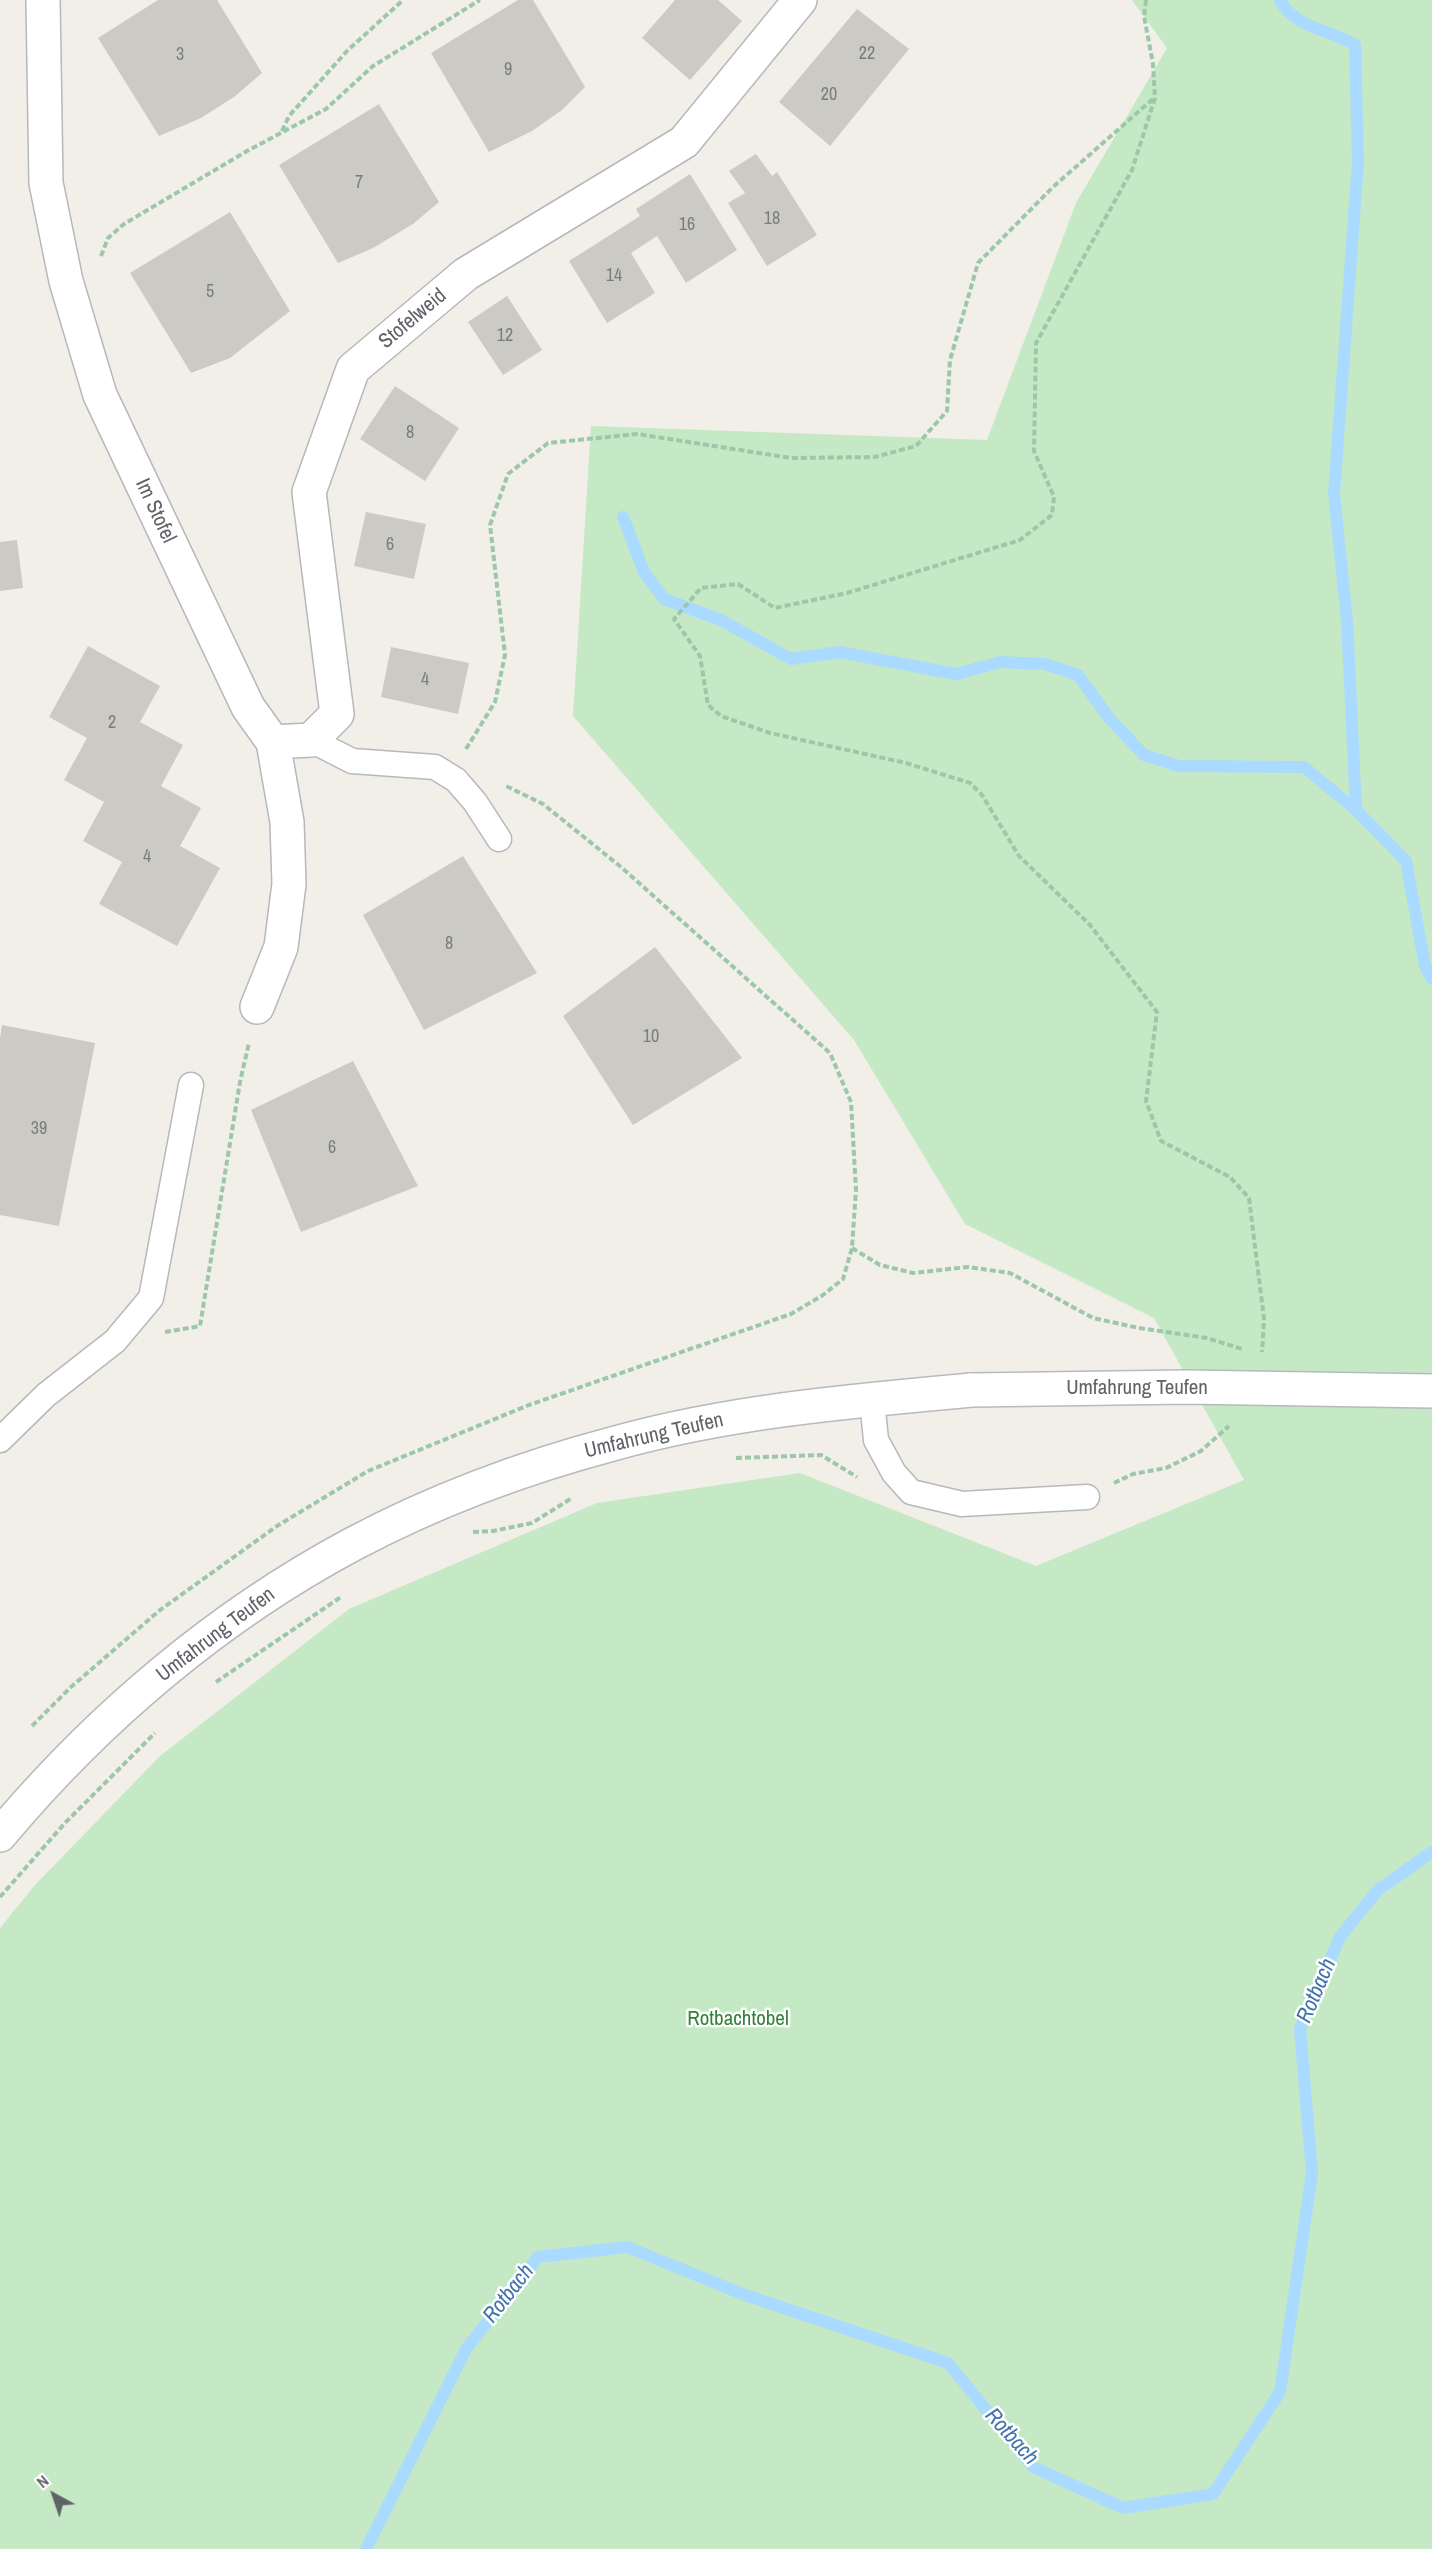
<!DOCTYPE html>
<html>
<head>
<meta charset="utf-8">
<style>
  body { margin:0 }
  #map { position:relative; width:1432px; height:2549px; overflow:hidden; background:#f1efe8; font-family:"Archivo Narrow",sans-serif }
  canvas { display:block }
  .north { position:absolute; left:24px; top:2465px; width:60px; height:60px; -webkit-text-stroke:4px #fff; paint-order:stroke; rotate:320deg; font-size:16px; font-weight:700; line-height:24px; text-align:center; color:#5f6368 }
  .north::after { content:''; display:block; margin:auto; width:21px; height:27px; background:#5f6368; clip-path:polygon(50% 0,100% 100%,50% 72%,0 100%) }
</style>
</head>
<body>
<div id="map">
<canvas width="1432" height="2549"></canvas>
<div class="north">N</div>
</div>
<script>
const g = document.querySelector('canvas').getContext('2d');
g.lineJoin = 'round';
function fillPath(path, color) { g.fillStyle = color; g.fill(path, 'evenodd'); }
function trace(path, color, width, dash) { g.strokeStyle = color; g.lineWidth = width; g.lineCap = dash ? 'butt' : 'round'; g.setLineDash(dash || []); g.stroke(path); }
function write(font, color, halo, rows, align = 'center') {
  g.font = font + ' "Archivo Narrow",sans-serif'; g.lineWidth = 5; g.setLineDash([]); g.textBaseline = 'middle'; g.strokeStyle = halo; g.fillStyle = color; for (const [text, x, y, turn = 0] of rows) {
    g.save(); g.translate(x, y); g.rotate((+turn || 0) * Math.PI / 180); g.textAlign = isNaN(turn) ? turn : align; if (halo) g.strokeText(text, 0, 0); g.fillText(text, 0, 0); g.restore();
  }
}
fillPath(new Path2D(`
  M1132 0H1432V2549H0V1928L35 1885 160 1756 349 1609 597 1503 800 1473 1036 1566 1244 1480 1154 1318 965 1224 854 1040 573 716 591 426 987 440 1076 203 1167 48Z`), '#c5e8c5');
trace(new Path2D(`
  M1280 0C1295 29 1330 29 1355 45L1358 161 1334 494 1347 620 1356 810 1406 861 1425 966 1432 979
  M623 517 644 572 664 599 721 620 791 659 839 652 956 674 1001 662 1045 664 1078 675 1109 718 1144 755 1179 766 1304 767 1356 810
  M366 2549 466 2349 538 2257 627 2247 745 2295 948 2363 1033 2467 1123 2508 1213 2494 1280 2392 1312 2173 1300 2029 1340 1937 1378 1890 1432 1852`), '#aadaff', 12);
fillPath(new Path2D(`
  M158 0H217L262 73 234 97 201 118 159 136 98 38Z
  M518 0H533L585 87 562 110 532 131 489 152 431 53Z
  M675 0H718L742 21 690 80 642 38Z
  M857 9 909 49 830 146 779 102Z
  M379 104 439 202 413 224 373 248 338 263 279 165Z
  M756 154 772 176 777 172 817 235 767 266 728 203 745 193 729 171Z
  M690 174 737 250 686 283 657 236 631 253 655 293 607 323 569 261 640 216 636 209Z
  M230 212 290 311 230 358 191 373 130 273Z
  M507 296 542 350 503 375 468 322Z
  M395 386 459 428 425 481 360 439Z
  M366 512 426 524 414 579 354 566Z
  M17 540 23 588 0 591V542Z
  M88 646 160 686 140 722 183 745 161 786 201 808 180 846 220 868 177 946 99 904 122 862 83 841 104 802 64 780 87 738 49 717Z
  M391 647 469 663 458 714 381 697Z
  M463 856 537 973 424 1030 363 915Z
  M655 947 742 1058 633 1125 563 1016Z
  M2 1025 95 1043 59 1226 0 1215V1038Z
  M353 1061 418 1186 301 1232 251 1110Z`), '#cccac5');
const service = new Path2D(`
  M311 740 352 761 435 767 456 780 475 802 499 839
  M872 1400 876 1440 894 1473 911 1492 962 1504 1087 1497
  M0 1440 46 1395 115 1341 151 1298 191 1085`);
const minor = new Path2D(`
  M43 0 46 183 66 281 100 395 248 707 273 742 287 822 289 884 281 947 257 1007
  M273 742 311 740 337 714 309 492 353 369 466 274 684 142 800 0`);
const secondary = new Path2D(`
  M0 1835C98 1718 218 1616 353 1544 436 1500 525 1467 616 1443 731 1411 853 1401 972 1390`);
trace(service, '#b5b8bc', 27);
trace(minor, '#b5b8bc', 36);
trace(secondary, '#b6babf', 36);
trace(new Path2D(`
  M1146 0 1144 16 1153 64 1155 98 1132 170 1036 343 1034 451 1054 497 1052 515 1020 540 847 593 775 608 738 584 701 588 674 619 700 656 708 705 721 716 770 733 906 763 970 783 982 795 1019 856 1090 925 1157 1012 1146 1101 1161 1141 1230 1177 1249 1198 1264 1319 1262 1352
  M282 131 289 116 347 51 403 0
  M101 256 108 238 124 224 247 151 326 109 373 66 480 0
  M466 749 495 702 505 655 490 525 508 474 548 443 637 434 791 458 875 457 916 446 947 411 950 360 978 263 1053 187 1154 98
  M852 1248 880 1265 913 1273 968 1267 1010 1273 1093 1318 1139 1328 1207 1338 1242 1349
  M165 1332 200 1326 240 1082 249 1043
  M736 1458 821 1455 857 1477
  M1114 1483 1133 1474 1166 1468 1201 1451 1229 1426
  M473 1532 493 1531 532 1523 572 1498
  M216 1682 341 1597
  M32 1726 71 1687 160 1610 277 1526 368 1471 529 1405 791 1314 823 1295 843 1279 852 1248 856 1190 851 1102 830 1053 621 867 543 804 504 785
  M0 1897 65 1823 155 1733`), '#9cc7a9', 4, [6, 3]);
trace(service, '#fff', 24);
trace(minor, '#fff', 33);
trace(secondary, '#fff', 33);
const secondaryBridge = new Path2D(`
  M972 1390 1186 1387 1432 1391`);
trace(secondaryBridge, '#b6babf', 36, []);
trace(secondaryBridge, '#fff', 33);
write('18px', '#7a7d7f', null, [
  ["22",867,54],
  ["3",180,55],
  ["9",508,70],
  ["20",829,95],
  ["7",359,183],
  ["18",772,219],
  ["16",687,225],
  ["14",614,276],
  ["5",210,292],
  ["12",505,336],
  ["8",410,433],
  ["6",390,545],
  ["4",425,680],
  ["2",112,723],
  ["4",147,857],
  ["8",449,944],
  ["10",651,1037],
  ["39",39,1129],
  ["6",332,1148]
]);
write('21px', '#5f6368', '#fff', [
  ["Stofelweid",413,319,-40],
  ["Im Stofel",155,511,65],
  ["Umfahrung Teufen",1137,1388],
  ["Umfahrung Teufen",654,1436,-13],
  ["Umfahrung Teufen",216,1635,-37]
]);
write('21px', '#348238', '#fff', [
  ["Rotbachtobel",738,2019]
]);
write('italic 22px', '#4174aa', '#fff', [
  ["Rotbach",1317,1991,-67],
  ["Rotbach",509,2294,-52],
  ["Rotbach",1011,2437,48]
]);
</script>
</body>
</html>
